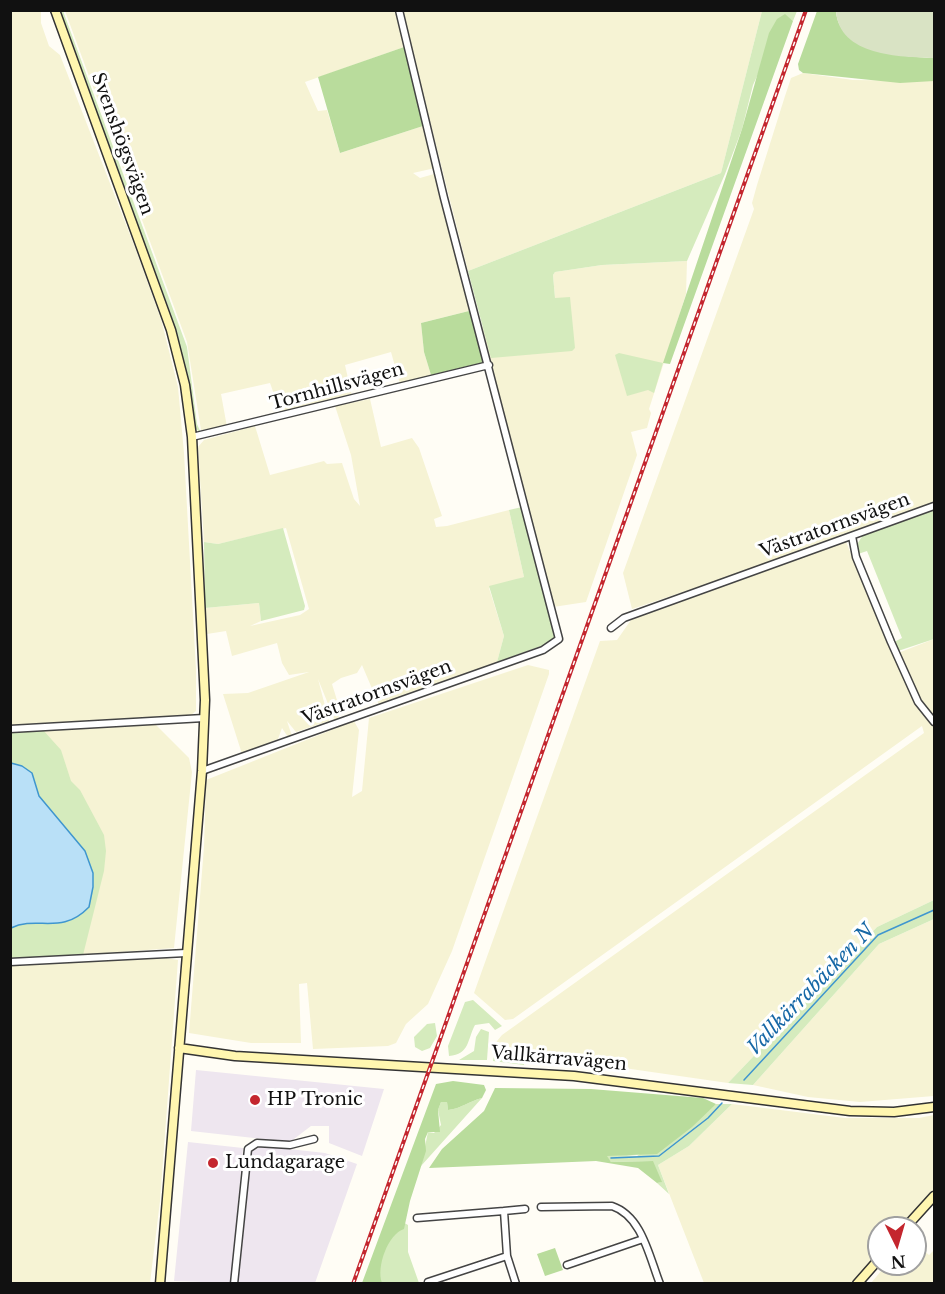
<!DOCTYPE html>
<html>
<head>
<meta charset="utf-8">
<style>
  body { margin:0 }
  #map { position:relative; width:945px; height:1294px; overflow:hidden; background:#fffdf5; font-family:"Libre Baskerville",serif }
  canvas { display:block }
  .frame { position:absolute; inset:0; border:12px solid #111; pointer-events:none }
  .north { position:absolute; left:867px; top:1216px; width:60px; height:60px; box-sizing:border-box; background:#fff; border:2px solid #a0a0a0; border-radius:50%; rotate:175deg; font-size:16px; font-weight:700; line-height:24px; text-align:center; color:#111 }
  .north::after { content:''; display:block; margin:auto; width:21px; height:27px; background:#c4262e; clip-path:polygon(50% 0,100% 100%,50% 72%,0 100%) }
</style>
</head>
<body>
<div id="map">
<canvas width="945" height="1294"></canvas>
<div class="frame"></div>
<div class="north">N</div>
</div>
<script>
const g = document.querySelector('canvas').getContext('2d');
g.lineJoin = 'round';
function fillPath(path, color) { g.fillStyle = color; g.fill(path, 'evenodd'); }
function trace(path, color, width, dash) { g.strokeStyle = color; g.lineWidth = width; g.lineCap = dash ? 'butt' : 'round'; g.setLineDash(dash || []); g.stroke(path); }
function write(font, color, halo, rows, align = 'center') {
  g.font = font + ' "Libre Baskerville",serif'; g.lineWidth = 6; g.setLineDash([]); g.textBaseline = 'middle'; g.strokeStyle = halo; g.fillStyle = color; for (const [text, x, y, turn = 0] of rows) {
    g.save(); g.translate(x, y); g.rotate((+turn || 0) * Math.PI / 180); g.textAlign = isNaN(turn) ? turn : align; if (halo) g.strokeText(text, 0, 0); g.fillText(text, 0, 0); g.restore();
  }
}
fillPath(new Path2D(`
  M196 1070 384 1089 362 1156 329 1143V1126H311L290 1142 191 1131Z
  M188 1142 243 1148 231 1283 174 1281Z
  M262 1146 325 1153 357 1164 315 1283 238 1284 252 1151Z`), '#eee6ef');
fillPath(new Path2D(`
  M41 10V23L49 46 60 55 136 250 161 319 178 387 184 453 196 670V711L191 715 11 727 10 11Z
  M65 11H397L407 46 305 82 318 111 327 110 340 153 426 125 435 168 413 173 420 178 434 174 438 178 473 310 421 323 424 352 431 375 400 384 391 352 345 365 352 396 281 414 270 383 221 394 227 427 201 430 187 342Z
  M402 11H762L721 173 468 271Z
  M803 73 853 80 934 81V502L758 567 632 609 623 573 754 209 752 203 757 185 785 96 791 78Z
  M687 261 686 294 649 409 651 413 647 428 631 432 637 455 586 602 553 607 482 327 555 298 553 275 555 272 602 265Z
  M370 399 381 447 412 438 419 448 442 516 434 519 436 527 447 526 509 510 524 577 489 588 504 636 497 662 379 705 362 665 357 673 341 678 332 684 340 710 338 719 335 721 318 679 329 721 296 732 287 721 292 736 288 737 282 728 278 739 242 754 223 694 248 693 309 672 289 675 282 663 277 643 232 656 226 631 207 634 205 608 259 603 261 621 250 626 300 615 309 609 286 528 218 544 204 542 198 447 204 440 255 426 270 475 324 461 327 464 342 463 354 499 360 506 351 455 335 406Z
  M846 542 893 655 934 639V900L877 927 728 1083 499 1050 497 1041 502 1035 924 733 922 726 513 1019 505 1020 474 993 600 641 617 640 631 620Z
  M528 665 549 670V674L452 951 428 1004 406 1024 396 1043 388 1046 313 1049 307 983 299 984 301 1043H251L189 1033 204 847 206 780 354 721 359 730 352 797 362 791 369 718Z
  M154 723 189 758 192 772 174 948 11 960V732Z
  M934 919V1096L860 1102 808 1097 753 1085 879 944Z
  M166 958 178 960 160 1201 150 1283H11V966Z
  M732 1104 845 1118H919L934 1115V1190L901 1228H879V1252L851 1283H704L658 1165 689 1146Z
  M915 1243 929 1255 934 1250V1283H871L887 1264H915Z`), '#f6f3d4');
fillPath(new Path2D(`
  M58 11H63L187 347 197 424 201 433 195 428 185 367 171 314Z
  M762 11H797L793 21 785 15 753 85 742 129 725 174 687 261 602 265 555 272 553 275 555 298 570 297 575 348 572 351 491 358 468 271 721 173Z
  M619 353 663 363 654 393 648 390 627 396 615 355Z
  M522 507 556 637 552 642 497 662 504 636 489 586 524 577 509 510Z
  M934 509V639L898 651 894 642 902 638 867 551 858 554 856 546 863 535Z
  M283 528 305 606 304 610 261 621 259 603 205 608 204 542 218 544Z
  M43 730 61 750 71 781 80 790 104 835 106 851 104 871 83 955 11 960V732Z
  M934 900V919L879 944 753 1085 728 1083 877 927Z
  M473 1000 502 1026 495 1030 489 1023 475 1025C467 1040 470 1054 449 1056L448 1046 465 1002Z
  M435 1023 437 1036 430 1048 422 1051 415 1047 414 1037 427 1024Z
  M481 1029 489 1032 487 1060H459L474 1051 476 1037Z
  M497 1041 499 1050 525 1054 524 1065 493 1061Z
  M482 1098 421 1166 428 1132 434 1133 441 1125 438 1110 441 1102H447L448 1110C460 1109 470 1101 482 1098Z
  M716 1104H732L689 1146 658 1165 669 1194 657 1183 661 1182 652 1161 611 1162 606 1156 616 1154 637 1156Z
  M392 1216 408 1225V1252L419 1283 367 1284Z`), '#d5ebbd');
fillPath(new Path2D(`
  M817 11H836C838 51 902 57 934 58V81L900 83 803 73 799 70 798 64Z
  M785 14 793 21 670 364 663 363 742 129 769 33 777 19Z
  M407 46 426 125 340 153 318 77Z
  M473 310 485 362 431 375 424 352 421 323Z
  M453 1081 484 1085 486 1090 482 1098C470 1101 460 1109 448 1110L447 1102H441L438 1110 440 1132H428L425 1139 426 1151 410 1201 404 1229C388 1234 376 1267 382 1283H362L436 1084Z
  M495 1088 591 1089 703 1098 716 1104 692 1127 657 1154 607 1156 611 1162 653 1161 662 1182 657 1183 638 1168 596 1161 429 1168 442 1149 484 1111Z
  M555 1248 563 1270 545 1276 537 1254Z`), '#b9dc9c');
fillPath(new Path2D(`
  M836 11H934V58C900 57 839 56 836 11Z`), '#d9e3c4');
const water = new Path2D(`
  M11 763 22 766 32 773 39 796 85 851 93 873V887L89 907C61 936 38 915 11 928Z`);
fillPath(water, '#b9e0f7');
trace(water, '#3f96cf', 1.5);
trace(new Path2D(`
  M744 1080 878 935 934 910
  M611 1158 659 1156 708 1118 722 1103`), '#3f96cf', 1.5);
const street = new Path2D(`
  M192 437 489 365
  M852 536 856 557 891 642 918 702 934 722
  M611 628 624 618 934 506
  M10 729 204 718
  M202 771 543 650 559 639 444 198 399 10
  M10 962 186 953
  M541 1207 612 1206C642 1216 649 1256 660 1284
  M504 1211 525 1209
  M417 1218 504 1211 507 1256 516 1284
  M567 1265 643 1239
  M428 1282 507 1256
  M234 1284 248 1149 257 1143 290 1145 314 1139`);
const secondary = new Path2D(`
  M55 10 171 330 185 385 192 437 205 700 202 771 160 1284
  M179 1048 235 1056 574 1076 850 1111 894 1112 934 1107
  M905 1228 934 1196
  M857 1284 879 1259`);
trace(street, '#444', 9);
trace(secondary, '#333', 11);
trace(street, '#fff', 6);
trace(secondary, '#fff6b0', 8);
const rail = new Path2D(`
  M353 1284 806 10`);
trace(rail, '#c4262e', 4);
trace(rail, '#fff', 1.5, [4.5]);
for (const [x, y, r, color] of [
  [255,1100,6,"#c4262e"],
  [213,1163,6,"#c4262e"]
]) { const dot = new Path2D(); dot.arc(x, y, r, 0, 2 * Math.PI); g.fillStyle = color; g.fill(dot); trace(dot, '#fff', 2); }
write('18px', '#111', '#fff', [
  ["Svenshögsvägen",122,144,70],
  ["Tornhillsvägen",337,387,-15],
  ["Västratornsvägen",835,526,-20],
  ["Västratornsvägen",377,693,-20],
  ["Vallkärravägen",559,1059,5]
]);
write('18px', '#111', '#fff', [
  ["HP Tronic",267,1100],
  ["Lundagarage",225,1163]
], 'left');
write('italic 20px', '#1768a6', '#fff', [
  ["Vallkärrabäcken N",811,990,-46]
]);
</script>
</body>
</html>
